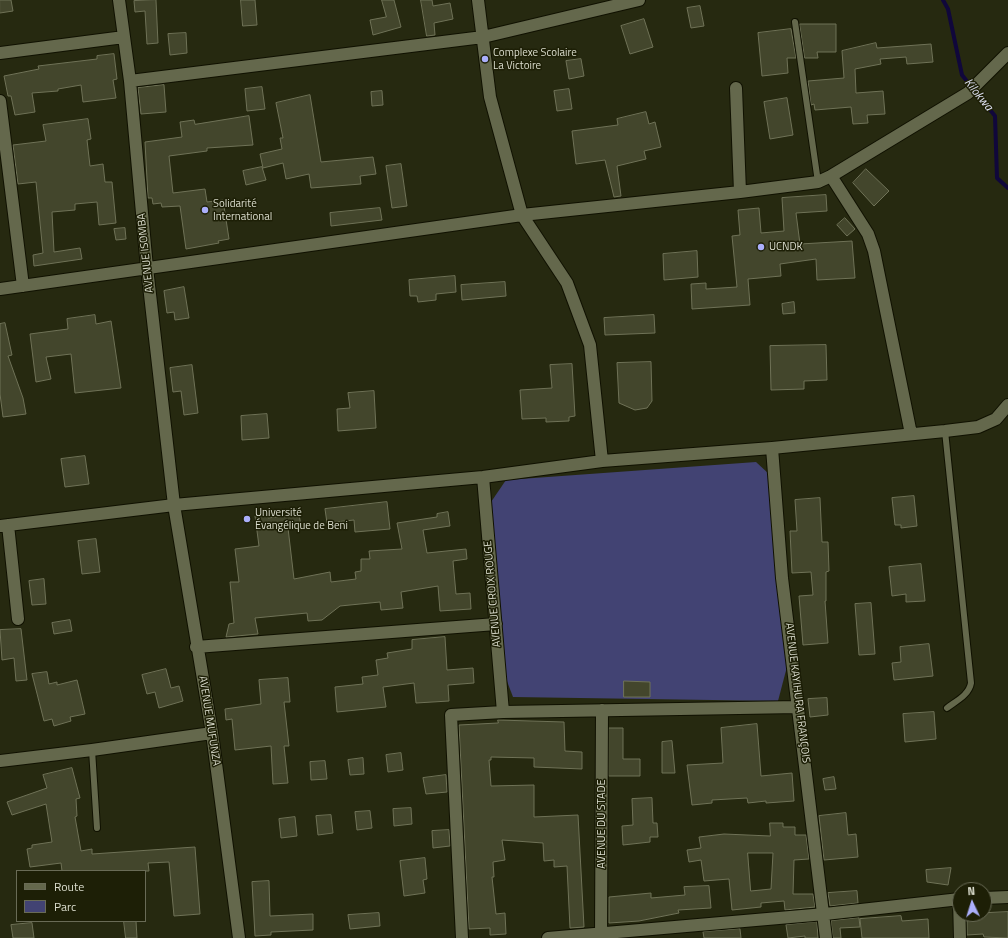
<!DOCTYPE html>
<html>
<head>
<meta charset="utf-8">
<style>
  body { margin:0 }
  #map { position:relative; width:1008px; height:938px; overflow:hidden; background:#262910; font-family:"Titillium Web",sans-serif }
  canvas { display:block }
  .legend { position:absolute; left:16px; top:870px; width:130px; height:52px; box-sizing:border-box; background:#1d1f06; border:1px solid #696b56; margin:0; padding:5px 7px; list-style:none; font-size:12px; color:#dcdecf }
  .legend li { display:flex; align-items:center; gap:8px; height:20px }
  .legend b { width:20px; border:1px solid #696b56 }
  .north { position:absolute; left:952px; top:882px; width:40px; height:40px; box-sizing:border-box; background:#1d1f06; border:1px solid #696b56; border-radius:50%; rotate:356deg; font-size:11px; font-weight:700; line-height:16px; text-align:center; color:#dcdecf }
  .north::after { content:''; display:block; margin:auto; width:14px; height:18px; background:#abaffb; clip-path:polygon(50% 0,100% 100%,50% 72%,0 100%) }
</style>
</head>
<body>
<div id="map">
<canvas width="1008" height="938"></canvas>
<ul class="legend">
<li><b style="height:5px;background:#64684c"></b>Route</li>
<li><b style="height:11px;background:#424373"></b>Parc</li>
</ul>
<div class="north">N</div>
</div>
<script>
const g = document.querySelector('canvas').getContext('2d');
g.lineJoin = 'round';
function fillPath(path, color) { g.fillStyle = color; g.fill(path, 'evenodd'); }
function trace(path, color, width, dash) { g.strokeStyle = color; g.lineWidth = width; g.lineCap = dash ? 'butt' : 'round'; g.setLineDash(dash || []); g.stroke(path); }
function write(font, color, halo, rows, align = 'center') {
  g.font = font + ' "Titillium Web",sans-serif'; g.lineWidth = 3; g.setLineDash([]); g.textBaseline = 'middle'; g.strokeStyle = halo; g.fillStyle = color; for (const [text, x, y, turn = 0] of rows) {
    g.save(); g.translate(x, y); g.rotate((+turn || 0) * Math.PI / 180); g.textAlign = isNaN(turn) ? turn : align; if (halo) g.strokeText(text, 0, 0); g.fillText(text, 0, 0); g.restore();
  }
}
fillPath(new Path2D(`
  M756 462 769 474 789 659 778 701 513 697 505 676 491 502 506 480Z`), '#424373');
trace(new Path2D(`
  M943 0 948 9 962 75 995 116 997 178 1008 188`), '#10073b', 4);
const building = new Path2D(`
  M0 0H11L13 11 0 13Z
  M156 0 158 43 147 44 145 11 135 12 134 1Z
  M241 0H255L257 25 243 26Z
  M382 0H394L401 27 373 35 370 20 386 17Z
  M421 0H432L433 6 450 3 453 19 434 23 435 35 427 36Z
  M700 6 704 26 691 28 687 8Z
  M644 19 653 47 630 54 621 26Z
  M800 24H836V52H817L818 58H805Z
  M791 29 796 58H787L788 73 762 76 758 33Z
  M186 33 187 53 170 55 168 34Z
  M876 43 877 48 931 44 933 62 907 64 906 57 880 59 881 64 855 69 856 93 883 91 885 114 867 115 868 123 853 124 851 107 815 110 814 104 811 105 808 81 844 78 842 51Z
  M114 54 117 79 113 80 116 98 83 102 81 85 58 89V91L32 93 35 112 15 115 11 96H8L4 76 39 69 38 66 97 59V56Z
  M581 59 584 76 569 79 566 61Z
  M164 85 166 112 141 114 138 88Z
  M262 87 265 109 247 111 245 89Z
  M569 89 572 109 557 111 554 91Z
  M382 91 383 105 372 106 371 92Z
  M310 95 321 162 373 157 376 174 360 176 361 184 311 188 309 174 286 179 283 163 263 168 260 154 282 149 280 138H283L276 103Z
  M787 98 793 135 770 139 764 102Z
  M646 112 649 124 655 122 661 147 644 151 646 159 617 166 621 196 614 197 605 160 576 164 572 131 618 125 617 119Z
  M249 116 253 145 207 148V151L169 156 173 193 205 189 207 202 223 200 229 239 218 241 219 243 186 249 180 206 162 207 161 203 153 204 152 198H148L145 142 182 137 180 122 194 120 195 124Z
  M88 119 91 139 87 140 90 166 103 164 105 182H112L116 223 99 225 97 202 75 204V210L52 212 54 252 80 248 82 259 34 266 33 255 43 253 36 182 18 184 13 145 46 141 43 125Z
  M401 164 407 206 392 208 386 166Z
  M262 167 266 180 246 185 243 171Z
  M866 169 889 191 874 206 853 183Z
  M826 195 827 211 796 213 800 244 852 241 855 278 817 280 816 259 780 264 781 276 748 279 750 305 692 309 691 284 706 283V289L737 287 732 236 740 235 738 210 759 208 761 233 784 231 782 198Z
  M380 208 382 220 331 226 330 213Z
  M845 218 855 229 847 236 837 225Z
  M125 228 126 239 116 240 114 229Z
  M697 251 698 277 664 280 663 254Z
  M455 276 456 292 436 294V300L418 302 417 296H410L409 280Z
  M505 282 506 296 462 300 461 285Z
  M184 287 189 318 175 320 174 312 167 313 164 291Z
  M794 302 795 313 783 314 782 304Z
  M95 315 96 324 111 321 121 388 75 393 71 354 46 357 51 379 36 382 30 334 68 329 67 319Z
  M654 315 655 333 605 335 604 318Z
  M5 323 12 355 8 356 23 398 26 414 3 417 0 394V324Z
  M826 345 827 380 804 381V389L771 390 770 346Z
  M651 362 652 401 647 408 635 410 619 403 617 363Z
  M572 364 575 416 569 417V421L546 422V418L522 419 520 390 552 388 550 365Z
  M192 365 198 413 184 415 181 391 173 392 170 368Z
  M374 391 376 428 338 431 337 409 350 408 348 393Z
  M267 414 269 438 242 440 241 416Z
  M85 456 89 484 65 487 61 459Z
  M914 496 917 526 901 528V525H895L892 498Z
  M820 498 822 542H828L829 571 826 572V601H825L828 643 803 645 799 596 813 595 811 572 792 573 790 531H797L795 500Z
  M387 502 390 529 355 532 354 520 327 523 325 509Z
  M448 512 450 526 423 530 427 553 466 549 467 559 453 561 456 594 470 593 471 609 440 611 438 586 401 592 403 608 381 610 380 602 340 606 322 620 308 621 307 613 255 618 258 634 226 637 229 624 234 623 230 582H239L235 549 259 546 255 516 268 515V518L299 514 301 526 288 528 294 579 330 572 331 582 356 579 355 572 361 571V559H370L369 551 402 549 397 523 437 517V514Z
  M96 539 100 572 82 574 78 541Z
  M921 564 925 601 906 602V594L892 596 889 567Z
  M44 579 46 604 32 605 29 581Z
  M871 603 875 654 859 655 855 604Z
  M70 620 72 631 54 634 52 623Z
  M21 629 27 680 16 681 14 658 2 660 0 630Z
  M445 637 447 670 473 668 474 683 448 685 449 701 416 703 414 683 383 687 386 707 337 712 335 687 363 684 362 677 378 675 376 660 388 658 387 653 412 649V640Z
  M929 644 933 676 894 680 892 663 901 662 900 647Z
  M166 669 171 688 179 686 183 701 159 708 155 692 147 694 142 675Z
  M47 672 49 684 57 682V685L77 680 85 714 70 717 71 721 54 726 52 719 44 721 32 674Z
  M288 678 290 702H284L289 746H284L288 783 273 784 271 746 235 750 232 719 226 720 225 709 261 704 259 680Z
  M624 681 650 682V697H624Z
  M827 698 828 715 810 717 808 699Z
  M934 712 936 739 905 742 903 714Z
  M498 720 564 722 565 751 582 752V769L534 767V758L491 757V760H489L491 786 534 785V817L578 815 584 927 570 928 567 866 554 867V860L544 861 543 843 502 840 505 860 493 862 494 877H492L496 914 505 913 506 934 490 935V928L469 929 459 725 498 723Z
  M757 724 761 776 792 773 794 801 766 803V801L748 803 747 798 712 800V803L692 805 687 765 723 763 721 728Z
  M609 728H623V759H640V776H609Z
  M672 741 675 773H662V742Z
  M401 753 403 770 388 772 386 755Z
  M363 758 364 774 350 775 348 760Z
  M325 761 327 779 311 780 310 762Z
  M72 768 80 798 76 799 77 816 75 817 81 851 92 849V854L195 847 200 914 174 916 169 862 148 863 149 871H62L61 863 30 867 27 849 32 848V845L52 842 46 804 12 815 7 802 47 788 43 775Z
  M446 775 447 792 426 794 423 778Z
  M834 777 836 789 825 790 823 779Z
  M652 798 653 823H657L658 837H650V842L623 845 622 826 633 825 632 799Z
  M411 808 412 824 394 826 393 809Z
  M370 811 372 828 357 830 355 812Z
  M846 813 848 835 856 834 858 857 824 860 819 816Z
  M331 815 333 833 318 835 316 816Z
  M295 817 297 836 281 838 279 819Z
  M770 823H783V827H795V835H806L809 859 794 860 793 894H813L815 907 785 910 784 901 761 903V907L732 910 729 879 704 881 701 860 689 862 687 850 701 848 699 837 724 834 770 836ZM748 853H773L771 889 751 891Z
  M449 830 450 846 433 848 432 831Z
  M425 858 427 879 423 880 425 893 404 896 400 861Z
  M951 868 948 885 927 882 926 870Z
  M269 881 270 916 313 914V930L271 932V935L255 936 252 882Z
  M709 886 711 908 678 910 679 913 639 921 609 923V897L651 893V898L685 895 684 887Z
  M857 891 858 903 830 906 828 893Z
  M1008 912V938L984 937 983 934 967 935V914Z
  M379 913 380 926 350 929 348 915Z
  M901 916 902 921 928 919 929 938H862L860 919Z
  M859 918 860 927 840 928 841 938H833L831 921Z
  M124 921H136L137 938H126Z
  M817 922 818 938H805V936L788 938 786 925Z
  M32 923 34 938H13L11 925Z
  M740 929 741 938H704L703 932Z`);
fillPath(building, '#43462c');
trace(building, '#6f7257', 1);
const lane = new Path2D(`
  M795 22 818 182
  M945 431 971 683C969 695 956 701 947 708
  M92 750 97 828`);
const street = new Path2D(`
  M119 0 130 81 147 268 174 505 212 733 239 938
  M478 0 490 97 522 215 567 283 590 345 602 461
  M0 53 124 37
  M130 81 483 37 639 0
  M736 88 740 192
  M0 101 23 286
  M831 176 868 234 874 251 911 434
  M0 289 522 215 740 192 818 182 831 176 968 93 1008 53
  M772 448 782 578 826 938
  M483 477 503 712
  M8 525 18 619
  M0 526 174 505 483 477 602 461 772 448 945 431 978 427 996 419 1008 405
  M196 647 496 624
  M0 761 92 750 212 733
  M984 898 1008 897
  M959 899 960 938
  M462 938 451 715 503 712 798 707
  M548 938 825 914 960 899
  M601 938 602 710`);
trace(lane, '#101100', 8);
trace(street, '#101100', 14);
trace(lane, '#64684c', 6);
trace(street, '#64684c', 12);
for (const [x, y, r, color] of [
  [485,59,4,"#abaffb"],
  [205,210,4,"#abaffb"],
  [761,247,4,"#abaffb"],
  [247,519,4,"#abaffb"]
]) { const dot = new Path2D(); dot.arc(x, y, r, 0, 2 * Math.PI); g.fillStyle = color; g.fill(dot); trace(dot, '#1d1f06', 1.5); }
write('11px', '#dcdecf', '#1d1f06', [
  ["Complexe Scolaire",493,53],
  ["La Victoire",493,66],
  ["Solidarité",213,204],
  ["International",213,217],
  ["UCNDK",769,247],
  ["Université",255,513],
  ["Évangélique de Beni",255,526]
], 'left');
write('11px', '#dcdecf', '#1d1f06', [
  ["AVENUE ISOMBA",146,253,-96],
  ["AVENUE CROIX ROUGE",493,594,-95],
  ["AVENUE KAYIHURA FRANÇOIS",797,693,83],
  ["AVENUE MUFUNZA",209,721,81],
  ["AVENUE DU STADE",602,824,-90]
]);
write('italic 12px', '#e0e2f4', '#1d1f06', [
  ["Kilokwa",978,95,51]
]);
</script>
</body>
</html>
